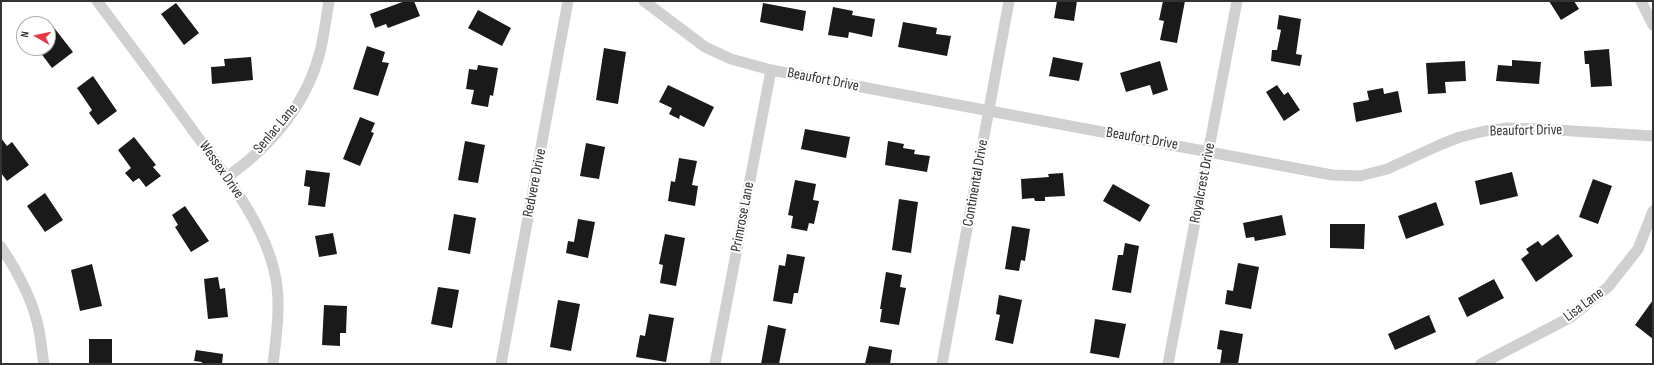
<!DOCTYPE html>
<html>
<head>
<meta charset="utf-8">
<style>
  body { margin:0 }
  #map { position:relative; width:1654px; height:365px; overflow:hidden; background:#fff; font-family:"Sofia Sans Condensed",sans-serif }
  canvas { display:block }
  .frame { position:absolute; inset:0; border:2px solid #333; pointer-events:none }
  .north { position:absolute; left:16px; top:16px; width:40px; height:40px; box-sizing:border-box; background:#fff; border:1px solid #adadad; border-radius:50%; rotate:279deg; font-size:11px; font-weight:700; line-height:16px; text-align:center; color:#333 }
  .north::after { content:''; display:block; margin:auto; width:14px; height:18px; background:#e63946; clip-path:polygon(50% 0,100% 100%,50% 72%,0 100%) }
</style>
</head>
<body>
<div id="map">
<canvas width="1654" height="365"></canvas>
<div class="frame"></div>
<div class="north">N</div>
</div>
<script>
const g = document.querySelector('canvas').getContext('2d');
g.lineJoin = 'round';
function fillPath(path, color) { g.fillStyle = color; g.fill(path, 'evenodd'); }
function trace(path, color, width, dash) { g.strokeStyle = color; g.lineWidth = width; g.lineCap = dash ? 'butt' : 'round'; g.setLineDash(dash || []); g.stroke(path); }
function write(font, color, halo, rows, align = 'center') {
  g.font = font + ' "Sofia Sans Condensed",sans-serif'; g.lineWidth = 4; g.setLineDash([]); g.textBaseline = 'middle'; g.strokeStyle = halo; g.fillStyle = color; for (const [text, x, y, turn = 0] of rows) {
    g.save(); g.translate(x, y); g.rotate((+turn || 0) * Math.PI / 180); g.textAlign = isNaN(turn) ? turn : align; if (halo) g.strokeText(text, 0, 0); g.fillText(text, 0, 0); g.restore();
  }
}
fillPath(new Path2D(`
  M405 1H414L420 16 388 28 386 24 375 28 370 14Z
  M1057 1H1077L1074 21 1054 18Z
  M1163 1H1185L1177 43 1160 40 1164 21 1159 20Z
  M1549 1H1574L1579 9 1561 20Z
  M176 3 199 33 184 45 161 14Z
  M763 3 806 11 803 31 760 22Z
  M833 7 853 11 852 15 875 19 872 37 849 32 848 38 828 35Z
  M478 10 511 28 502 46 468 28Z
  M1279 15 1301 19 1296 54 1302 55 1300 66 1271 61 1272 50H1277L1281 30 1277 29Z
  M48 20 73 52 52 68 37 48H48Z
  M903 22 937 28 936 34 951 36 947 56 898 47Z
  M367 46 385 52 382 62 389 63 378 96 353 89Z
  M604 48 626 52 618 104 596 100Z
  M1609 49 1612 86 1591 87 1589 64H1585L1584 51Z
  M251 57 253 80 212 84 211 67 225 66 224 59Z
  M1053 57 1083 63 1079 81 1049 76Z
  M1512 60 1541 62 1539 84 1496 81 1498 65 1512 66Z
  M1160 61 1168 90 1153 95 1150 85 1126 92 1120 73Z
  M1465 61 1466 81 1445 82 1446 93 1428 94 1426 63Z
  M478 65 498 68 493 96 490 95 488 107 471 104 474 90 466 89 469 69 477 70Z
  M93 76 117 111 98 125 89 113 92 110 77 88Z
  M668 85 714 107 704 127 680 115 679 119 669 114 672 108 659 102Z
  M1277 85 1284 95 1288 92 1300 110 1284 121 1266 92Z
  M1383 88 1384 94 1398 91 1402 112 1356 122 1353 103 1369 100 1367 91Z
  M360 117 375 123 371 132 374 133 360 166 343 159Z
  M805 129 850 137 846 158 801 149Z
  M134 137 156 165 153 167 161 176 146 187 139 178 133 182 125 173 131 168 118 150Z
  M1 138 7 146 12 142 29 165 7 181 1 173Z
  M465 141 485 145 478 183 458 180Z
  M888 141 904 144 903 148 915 150 914 154 930 156 927 172 885 165Z
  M586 143 605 147 599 179 580 176Z
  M679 158 697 161 692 185 698 186 695 206 668 201 671 181 675 182Z
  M306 170 330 173 325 207 308 205 310 187 304 186Z
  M1512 172 1518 196 1480 205 1475 181Z
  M1063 173 1065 196 1045 197V201H1035L1034 198 1022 199 1021 179 1049 177 1048 174Z
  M1593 179 1612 186 1598 224 1579 217Z
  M795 180 816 184 813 200 819 201 814 224 809 223 807 231 791 228 793 216 788 215Z
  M1113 184 1150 205 1140 222 1103 201Z
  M45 193 63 220 45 232 27 206Z
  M899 199 918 202 911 253 892 250Z
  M1436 202 1444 225 1406 239 1398 216Z
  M185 206 209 241 191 252 175 227 178 225 172 215Z
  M454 214 476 218 470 254 448 250Z
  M1282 215 1286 235 1255 241 1254 237 1246 238 1243 223Z
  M578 219 595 222 588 258 566 253 568 241 574 242Z
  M1330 224H1365L1364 249 1330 248Z
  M1012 226 1030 229 1025 261 1021 260 1019 271 1005 269Z
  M333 233 337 254 319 257 315 236Z
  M665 234 685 238 676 286 660 283 663 265 659 264Z
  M1558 234 1573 256 1536 282 1521 259 1529 253 1526 249 1538 241 1542 246Z
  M1125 243 1139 246 1131 293 1112 290 1118 255H1123Z
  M787 254 805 257 798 293H794L792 304 773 301 779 265 785 266Z
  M1238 263 1259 267 1251 309 1225 304 1227 290 1233 291Z
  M92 264 102 306 80 311 71 270Z
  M886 272 902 275 900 287 906 288 899 325 880 322 882 309H880Z
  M218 277 220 289 225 288 228 317 208 319 204 279Z
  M1494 279 1504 298 1467 317 1458 298Z
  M438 287 459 290 452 328 431 324Z
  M999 295 1022 300 1013 344 995 340 1000 315 996 314Z
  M558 300 580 304 571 351 550 347Z
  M1653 300V339L1635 325Z
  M324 305 347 306 346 333H340V346L322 345Z
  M649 314 674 318 666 362 636 357 640 335 645 336Z
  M1429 315 1436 332 1395 350 1388 334Z
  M1095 319 1126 324 1119 358 1090 353Z
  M768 325 786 329 779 364H761Z
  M1220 330 1243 334 1238 364H1220L1222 350 1217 349Z
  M89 339H112V364H89Z
  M869 346 892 350 890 364H865Z
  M196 350 223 354 222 364H202V362L194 361Z`), '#1a1a1a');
trace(new Path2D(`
  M97 1C128 42 159 84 189 125 222 171 270 228 277 286 280 312 276 338 273 364
  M644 1 705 47 731 59 771 70 1332 175 1360 176 1387 169 1442 144 1460 137 1485 131 1508 128 1540 129 1653 136
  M1641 1 1653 25
  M227 177C271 146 306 105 320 52 324 36 326 18 329 1
  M1 247C18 272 33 300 39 330 41 341 42 353 44 364
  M501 364 568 1
  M715 364 771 70
  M942 364 1009 1
  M1168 364 1237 1
  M1481 364 1571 317 1608 287 1638 249 1653 211`), '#d0d0d0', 11);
write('15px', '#333', '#fff', [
  ["Beaufort Drive",823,80,11],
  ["Senlac Lane",276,129,-50],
  ["Beaufort Drive",1526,131,-1],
  ["Beaufort Drive",1142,139,10],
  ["Wessex Drive",221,170,55],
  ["Redvere Drive",535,183,-79],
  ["Continental Drive",976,183,-80],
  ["Royalcrest Drive",1203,183,-79],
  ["Primrose Lane",743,217,-79],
  ["Lisa Lane",1584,305,-37]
]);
</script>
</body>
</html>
